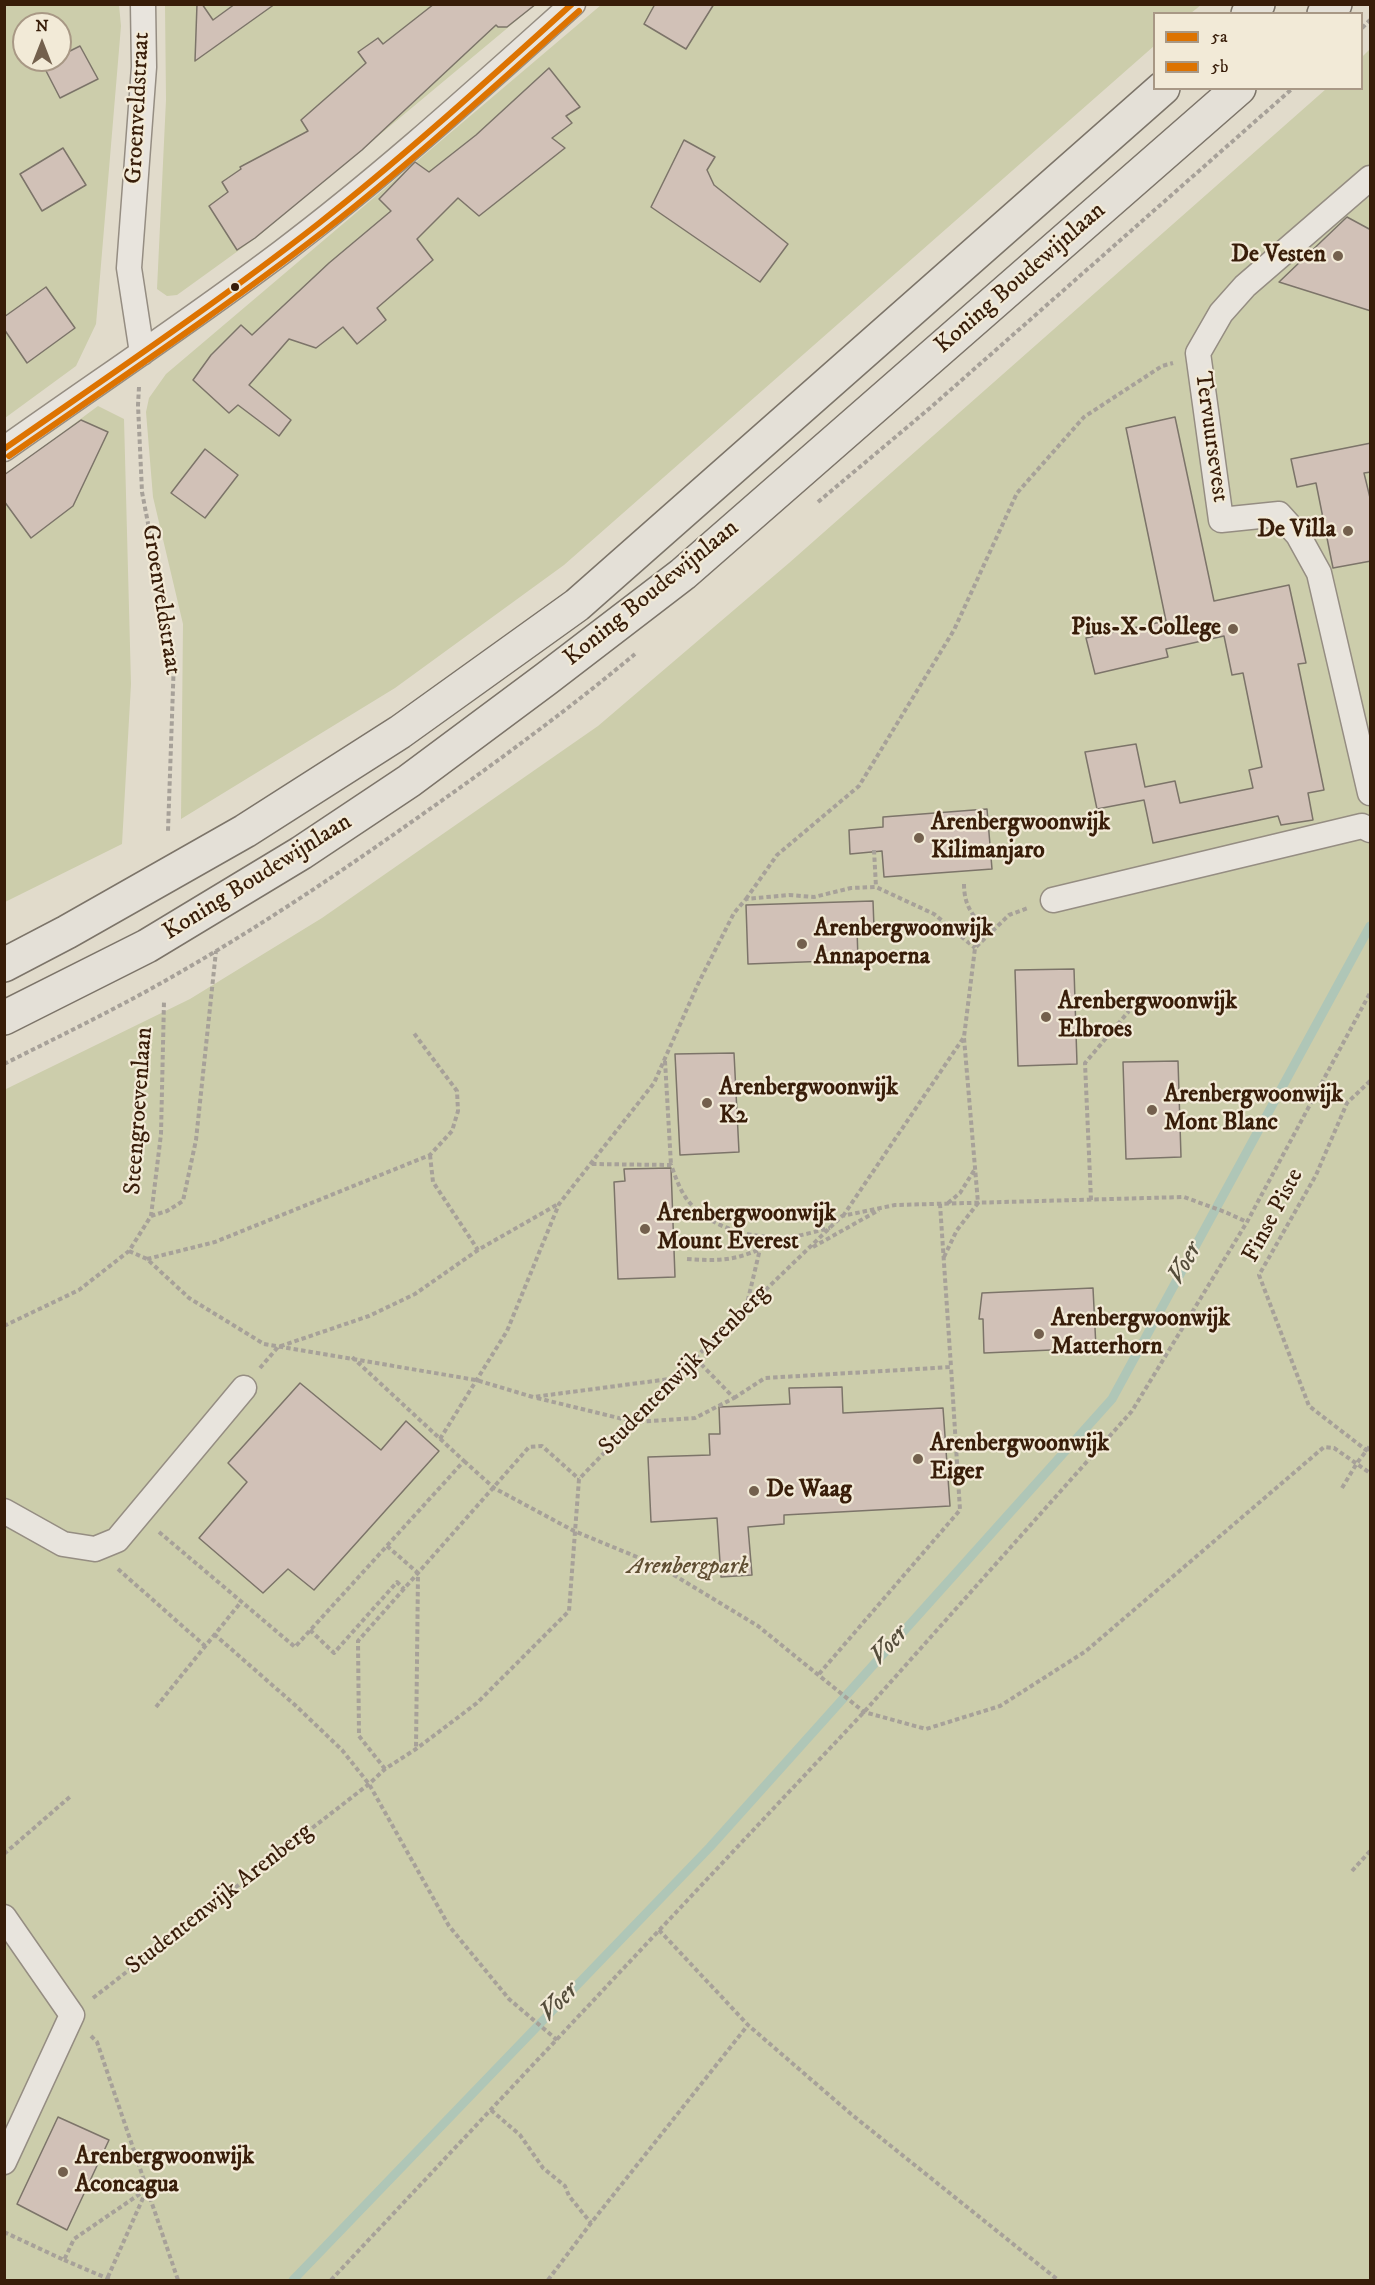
<!DOCTYPE html>
<html>
<head>
<meta charset="utf-8">
<style>
  body { margin:0 }
  #map { position:relative; width:1375px; height:2285px; overflow:hidden; background:#e1dbcb; font-family:"IM FELL DW Pica",serif }
  canvas { display:block }
  .frame { position:absolute; inset:0; border:6px solid #381d09; pointer-events:none }
  .legend { position:absolute; left:1153px; top:12px; width:210px; height:78px; box-sizing:border-box; background:#f2ead7; border:2px solid #a89885; margin:0; padding:8px 10px; list-style:none; font-size:18px; color:#381d09 }
  .legend li { display:flex; align-items:center; gap:12px; height:30px }
  .legend b { width:30px; border:2px solid #a89885 }
  .north { position:absolute; left:12px; top:12px; width:60px; height:60px; box-sizing:border-box; background:#f2ead7; border:2px solid #a89885; border-radius:50%; rotate:0deg; font-size:16px; font-weight:700; line-height:24px; text-align:center; color:#381d09 }
  .north::after { content:''; display:block; margin:auto; width:21px; height:27px; background:#73604d; clip-path:polygon(50% 0,100% 100%,50% 72%,0 100%) }
</style>
</head>
<body>
<div id="map">
<canvas width="1375" height="2285"></canvas>
<div class="frame"></div>
<ul class="legend">
<li><b style="height:8px;background:#dd7301"></b>5a</li>
<li><b style="height:8px;background:#dd7301"></b>5b</li>
</ul>
<div class="north">N</div>
</div>
<script>
const g = document.querySelector('canvas').getContext('2d');
g.lineJoin = 'round';
function fillPath(path, color) { g.fillStyle = color; g.fill(path, 'evenodd'); }
function trace(path, color, width, dash) { g.strokeStyle = color; g.lineWidth = width; g.lineCap = dash ? 'butt' : 'round'; g.setLineDash(dash || []); g.stroke(path); }
function write(font, color, halo, rows, align = 'center') {
  g.font = font + ' "IM FELL DW Pica",serif'; g.lineWidth = 4.5; g.setLineDash([]); g.textBaseline = 'middle'; g.strokeStyle = halo; g.fillStyle = color; for (const [text, x, y, turn = 0] of rows) {
    g.save(); g.translate(x, y); g.rotate((+turn || 0) * Math.PI / 180); g.textAlign = isNaN(turn) ? turn : align; if (halo) g.strokeText(text, 0, 0); g.fillText(text, 0, 0); g.restore();
  }
}
fillPath(new Path2D(`
  M5 5H119L121 26 96 324 76 366 5 418ZM24 24H60V60H24Z
  M165 5H535L256 238 177 295 167 296 157 289 166 100Z
  M601 5H1201L1191 13 1154 14V46L564 565 395 688 181 819 183 624 153 497 146 412 149 398 166 374Z
  M1370 49V2280H5L4 1090 190 999 322 918 598 726 789 563 1326 89 1362 88V57Z
  M98 406 124 419 131 684 122 844 5 902V475Z`), '#cccdab');
trace(new Path2D(`
  M293 2280 710 1847 1112 1399 1370 926`), '#afc6b7', 9);
const building = new Path2D(`
  M197 4H202L213 20 235 4H275L195 61Z
  M434 4H536L507 27H498L496 25 362 150 255 238 237 250 209 206 228 192 222 182 241 169 240 167 308 131 301 120 366 63 358 52 378 38 383 44Z
  M655 4H714L686 49 644 24Z
  M80 46 98 79 60 98 43 65 53 60H60V56Z
  M549 68 580 107 566 116 572 123 552 138 565 148 479 216 458 198 417 239 433 260 377 308 386 320 357 344 343 327 316 348 289 339 249 385 291 420 279 436 238 405 229 413 193 380 211 355 241 325 252 335 329 263 391 211 379 199 411 166 415 162 429 172 476 135Z
  M684 140 715 157 707 170 714 185 788 244 760 282 651 207Z
  M63 148 86 185 42 211 20 174Z
  M1347 217 1371 230V311L1279 282Z
  M46 287 75 328 27 363 4 329V317Z
  M1175 417 1214 601 1289 585 1306 663 1298 664 1324 790 1308 793 1313 820 1281 825 1278 816 1153 843 1144 800 1097 809 1085 752 1136 744 1145 787 1175 781 1180 803 1253 788 1249 770 1262 767 1243 673 1232 675 1224 636 1166 649 1168 657 1095 674 1086 638 1166 621 1126 428Z
  M81 420 108 432 73 506 31 538 4 501V475Z
  M1371 443V472L1364 473 1371 502V561L1333 568 1316 483 1297 487 1291 459Z
  M205 449 238 475 205 518 171 493Z
  M987 809 992 869 884 877 882 851 850 854 849 830 883 827V817Z
  M873 901 874 928 857 929 858 960 748 964 746 905Z
  M1074 969 1077 1064 1018 1066 1015 970Z
  M734 1053 739 1152 680 1155 675 1054Z
  M1178 1061 1181 1157 1126 1159 1123 1062Z
  M671 1168 675 1277 618 1279 614 1182 625 1181 624 1169Z
  M1093 1288 1096 1348 984 1353 983 1319H979L982 1293Z
  M300 1383 381 1450 406 1421 439 1451 314 1590 288 1569 263 1593 199 1538 247 1482 228 1463Z
  M842 1387 843 1413 943 1408 950 1506 784 1515V1524L748 1527 752 1575 721 1577 717 1518 651 1522 648 1457 710 1455 709 1434H720L719 1407 790 1404 789 1388Z
  M58 2117 109 2140 67 2230 17 2204Z`);
fillPath(building, '#d1c1b7');
trace(building, '#7c7469', 1.5);
const minor = new Path2D(`
  M1370 178 1245 286 1221 313 1198 353 1221 520 1279 514 1298 535 1319 573 1370 793
  M142 353 129 268 144 67 143 4
  M4 449C97 383 192 320 282 252 384 175 478 89 573 4
  M1053 900 1362 826 1370 830
  M4 1511 63 1544 95 1549 117 1540 244 1388
  M4 1917 72 2015 4 2162`);
const trunk = new Path2D(`
  M1248 14 1258 4
  M1324 14 1335 4
  M4 965 67 932 245 831 400 732 577 605 1163 88
  M4 1018 147 946 301 853 409 781 546 679 683 574 1239 88`);
trace(minor, '#958d82', 27);
trace(trunk, '#7c7469', 36);
trace(new Path2D(`
  M1362 28 1370 20
  M139 387 138 405 142 492 174 659 168 831
  M818 502 930 408 1293 88
  M874 850 876 887
  M964 884C964 907 974 918 990 933
  M746 899 777 855 859 786 954 630 1017 493 1084 417 1162 366 1173 363
  M665 1061 671 1165
  M4 1064C48 1042 91 1021 134 998 230 946 321 886 410 823 487 769 563 714 635 654
  M1370 1081 1347 1103 1316 1175 1259 1275 1309 1406 1370 1453
  M430 1155 433 1182 478 1250
  M592 1164 671 1165C676 1178 680 1191 689 1202 711 1228 752 1239 785 1237 800 1237 816 1231 830 1228
  M1091 1200 1085 1063 1129 1011
  M948 1203 960 1193 975 1169
  M151 1216 167 1211 183 1201 196 1140 216 951
  M843 1216 964 1037 975 948 1009 915 1028 908
  M813 1247 879 1210
  M129 1251 147 1259 189 1298 264 1344 476 1380 533 1397 677 1378
  M944 1257 957 1230 978 1203 964 1038
  M147 1259 215 1242 430 1155 452 1131 458 1111 457 1091 413 1032
  M687 1259C716 1261 734 1261 760 1249
  M746 1308 760 1249 767 1237
  M4 1326 79 1290 129 1251 151 1216 161 1134 164 1001
  M260 1368 278 1347 369 1316 415 1294 478 1250 558 1204
  M537 1398 635 1422 695 1418 734 1398 695 1358
  M734 1398 765 1378 951 1367 940 1204
  M440 1439 507 1331 559 1204 654 1083 698 984 734 913 746 899 789 895 814 897 851 888 876 887 934 914 975 948
  M464 1461 494 1488 574 1531 659 1566 758 1626 864 1712 926 1729 1000 1706 1086 1651 1324 1447 1334 1448 1370 1473
  M1342 1488 1357 1463 1370 1446
  M159 1532 295 1647 464 1461 352 1357
  M387 1546 418 1573 416 1749
  M118 1569 205 1646
  M310 1630 334 1653 397 1582 404 1589
  M214 1634 295 1705 342 1750 369 1784 449 1926 509 1999 557 2040
  M819 1674 960 1510 951 1367
  M156 1707 241 1602
  M385 1769 359 1736 358 1641 529 1447 542 1446 579 1479
  M4 1854 72 1795
  M1352 1871 1370 1851
  M659 1930 748 2025 851 2114 1058 2280
  M93 1998 369 1784 385 1769 416 1749 477 1703 569 1611 579 1479 695 1358 842 1216 895 1205 1184 1197 1225 1212 1247 1222
  M91 2036 97 2042 178 2280
  M491 2110 520 2135 543 2168 565 2186 569 2196 591 2223
  M4 2232 64 2260 74 2239 147 2189 107 2279
  M64 2260 111 2280
  M331 2280 864 1712 1132 1411 1247 1222 1370 993
  M548 2280 591 2223 748 2025`), '#a7a199', 4, [4.5, 3]);
trace(minor, '#e8e4dd', 24);
trace(trunk, '#e4e0d7', 33);
trace(new Path2D(`
  M4 449C110 375 217 303 318 224 406 155 489 79 572 4`), '#dd7301', 6);
trace(new Path2D(`
  M9 456C115 382 222 310 324 231 412 162 495 86 579 11`), '#dd7301', 6);
for (const [x, y, r, color] of [
  [1338,256,6,"#73604d"],
  [235,287,5,"#381d09"],
  [1348,531,6,"#73604d"],
  [1233,629,6,"#73604d"],
  [919,838,6,"#73604d"],
  [802,944,6,"#73604d"],
  [1046,1017,6,"#73604d"],
  [707,1103,6,"#73604d"],
  [1152,1110,6,"#73604d"],
  [645,1229,6,"#73604d"],
  [1039,1334,6,"#73604d"],
  [918,1459,6,"#73604d"],
  [754,1491,6,"#73604d"],
  [63,2172,6,"#73604d"]
]) { const dot = new Path2D(); dot.arc(x, y, r, 0, 2 * Math.PI); g.fillStyle = color; g.fill(dot); trace(dot, '#f2ead7', 2); }
write('24px', '#381d09', '#f2ead7', [
  ["Groenveldstraat",139,108,-87],
  ["Koning Boudewijnlaan",1021,279,-41],
  ["Tervuursevest",1210,437,82],
  ["Koning Boudewijnlaan",652,594,-39],
  ["Groenveldstraat",160,600,81],
  ["Koning Boudewijnlaan",258,878,-32],
  ["Steengroevenlaan",140,1111,-86],
  ["Finse Piste",1274,1216,-62],
  ["Studentenwijk Arenberg",685,1371,-45],
  ["Studentenwijk Arenberg",220,1900,-38]
]);
write('bold 24px', '#381d09', '#f2ead7', [
  ["De Vesten",1326,256,"right"],
  ["De Villa",1336,531,"right"],
  ["Pius-X-College",1221,629,"right"],
  ["Arenbergwoonwijk",931,824],
  ["Kilimanjaro",931,852],
  ["Arenbergwoonwijk",814,930],
  ["Annapoerna",814,958],
  ["Arenbergwoonwijk",1058,1003],
  ["Elbroes",1058,1031],
  ["Arenbergwoonwijk",719,1089],
  ["K2",719,1117],
  ["Arenbergwoonwijk",1164,1096],
  ["Mont Blanc",1164,1124],
  ["Arenbergwoonwijk",657,1215],
  ["Mount Everest",657,1243],
  ["Arenbergwoonwijk",1051,1320],
  ["Matterhorn",1051,1348],
  ["Arenbergwoonwijk",930,1445],
  ["Eiger",930,1473],
  ["De Waag",766,1491],
  ["Arenbergwoonwijk",75,2158],
  ["Aconcagua",75,2186]
], 'left');
write('italic 24px', '#5f4e32', '#f2ead7', [
  ["Arenbergpark",688,1568]
]);
write('italic 26px', '#554d3b', '#f2ead7', [
  ["Voer",1186,1264,-61],
  ["Voer",890,1646,-48],
  ["Voer",560,2003,-46]
]);
</script>
</body>
</html>
